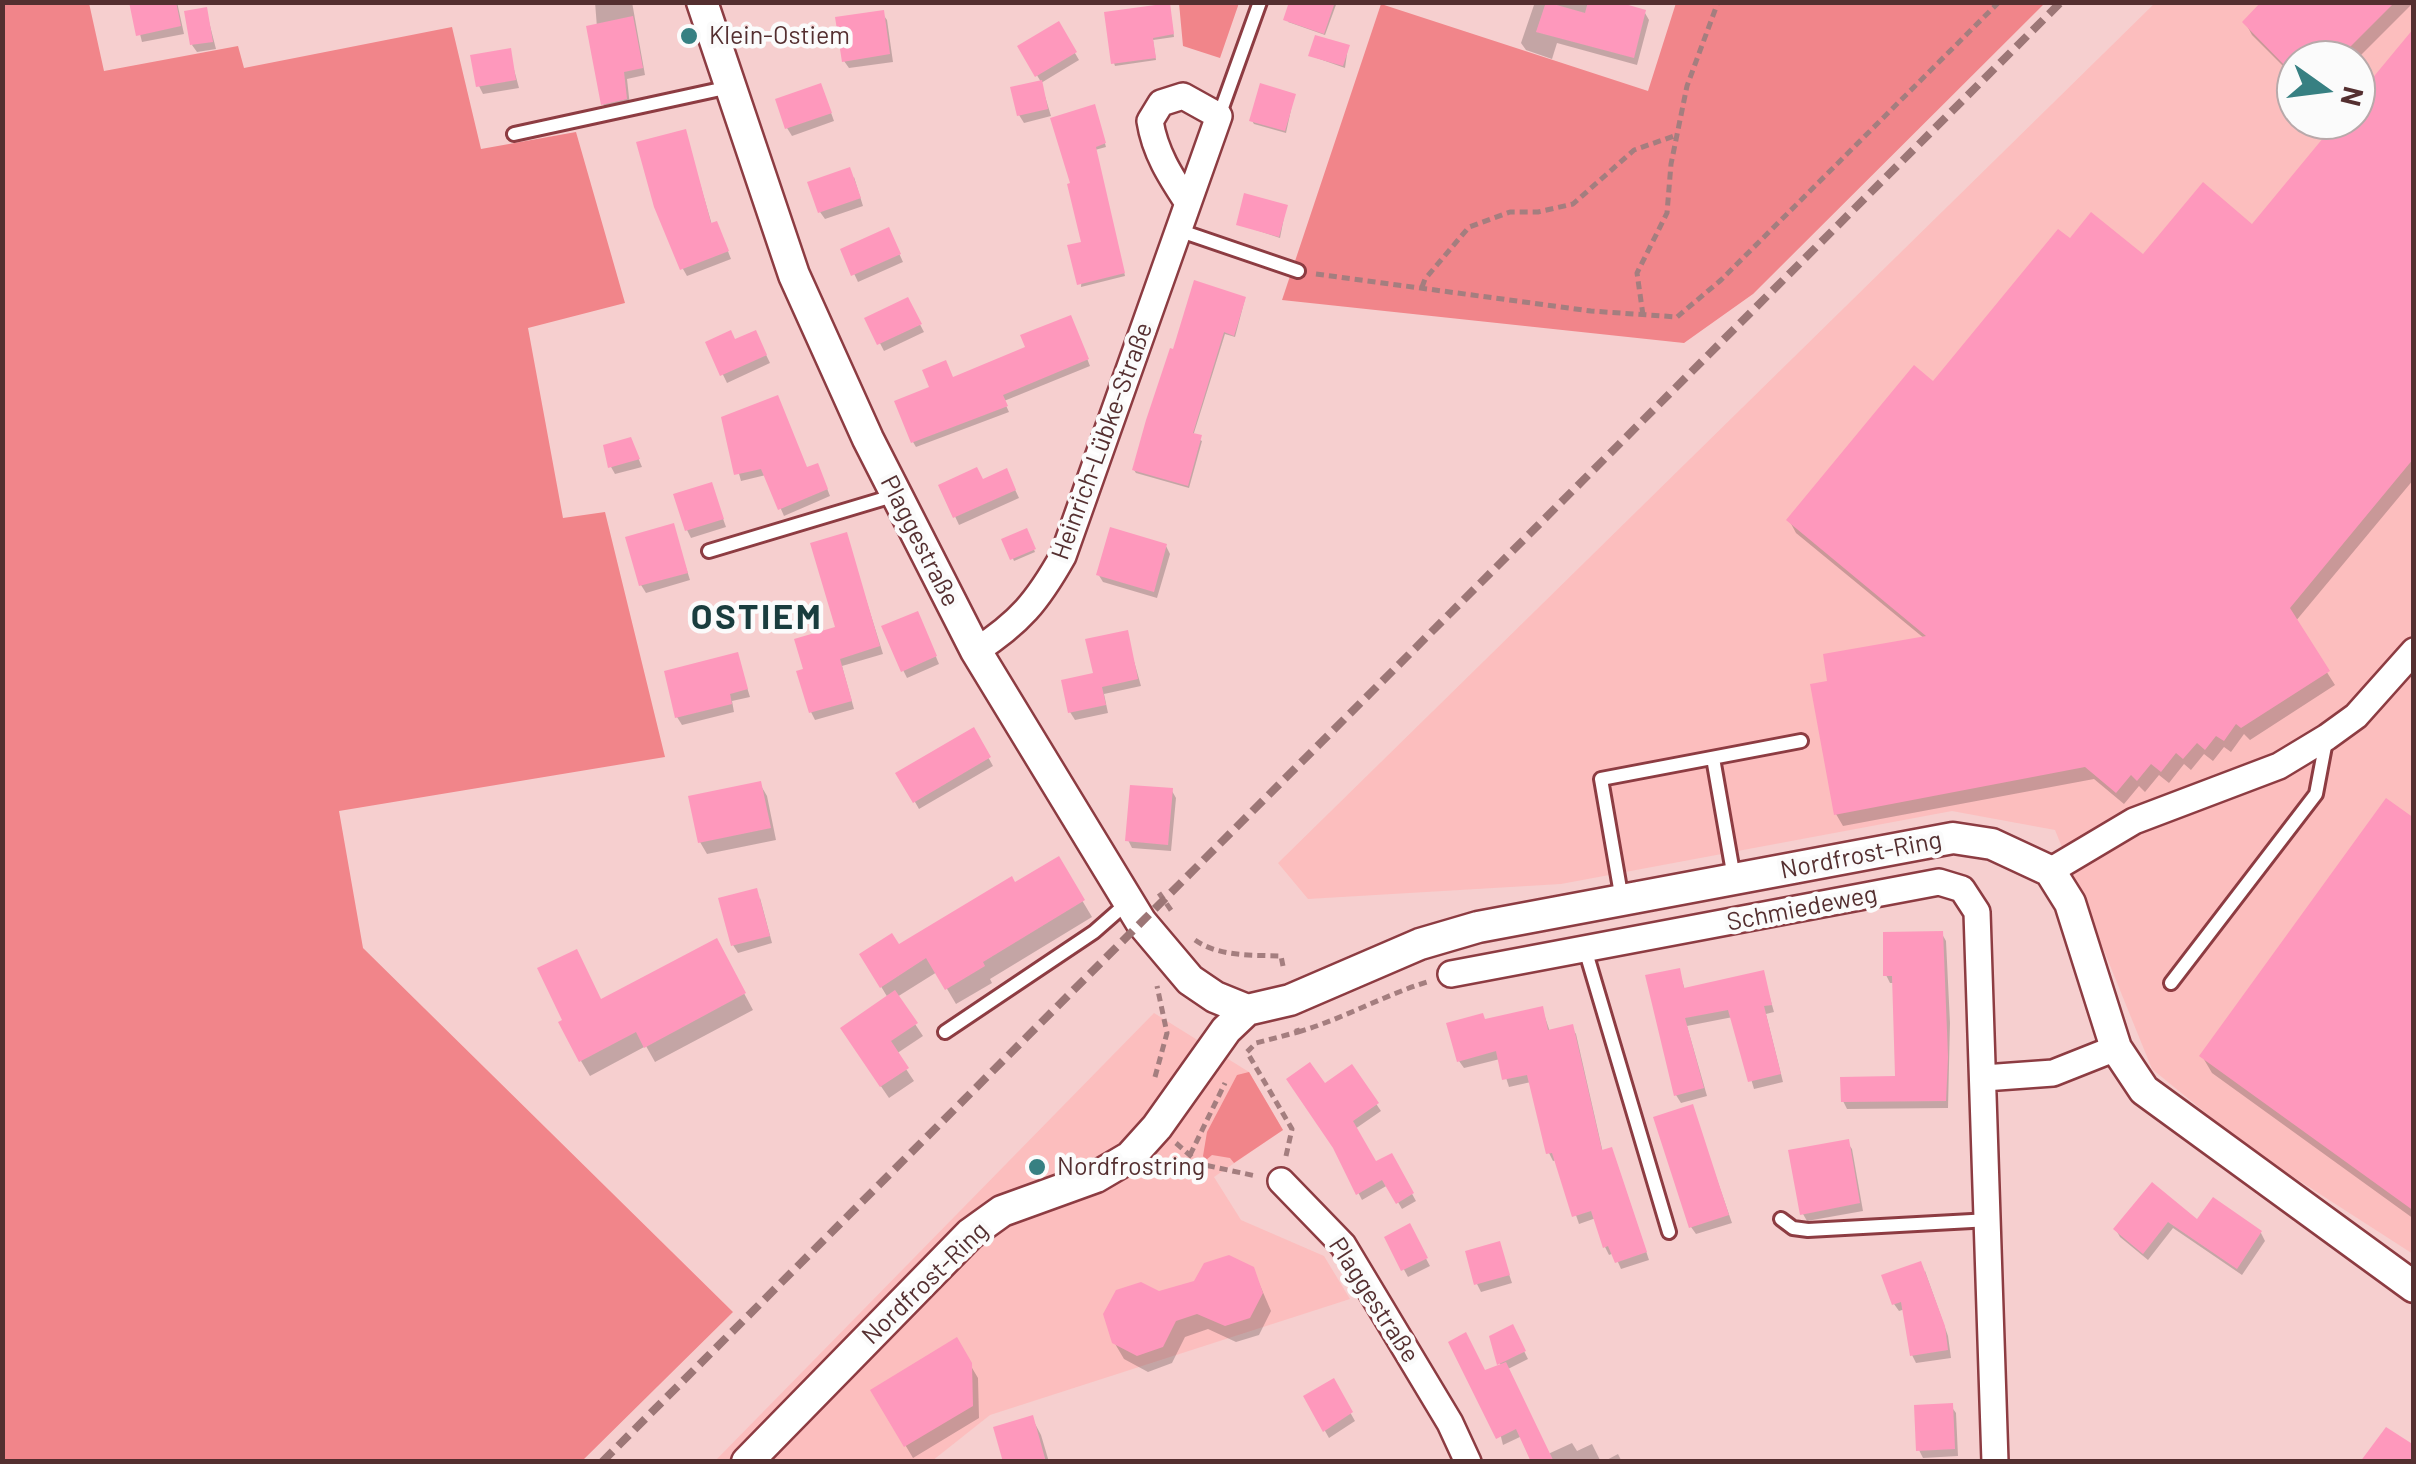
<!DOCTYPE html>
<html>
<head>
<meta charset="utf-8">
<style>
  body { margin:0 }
  #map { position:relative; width:2416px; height:1464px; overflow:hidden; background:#f6cfcf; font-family:Barlow,sans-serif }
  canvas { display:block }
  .frame { position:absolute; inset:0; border:5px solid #542f30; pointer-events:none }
  .north { position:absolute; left:2276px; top:40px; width:100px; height:100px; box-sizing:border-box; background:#fbfbfb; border:2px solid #b8a9aa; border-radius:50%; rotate:104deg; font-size:28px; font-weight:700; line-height:40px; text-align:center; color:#542f30 }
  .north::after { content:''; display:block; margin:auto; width:35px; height:45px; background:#378082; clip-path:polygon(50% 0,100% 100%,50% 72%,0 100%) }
</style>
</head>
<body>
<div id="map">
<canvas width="2416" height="1464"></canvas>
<div class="frame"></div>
<div class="north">N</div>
</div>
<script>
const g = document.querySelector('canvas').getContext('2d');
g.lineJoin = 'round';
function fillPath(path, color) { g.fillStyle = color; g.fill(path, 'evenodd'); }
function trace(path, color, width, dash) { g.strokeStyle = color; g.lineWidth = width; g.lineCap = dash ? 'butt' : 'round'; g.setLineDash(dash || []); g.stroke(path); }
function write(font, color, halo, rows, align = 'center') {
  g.font = font + ' Barlow,sans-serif'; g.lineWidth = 9; g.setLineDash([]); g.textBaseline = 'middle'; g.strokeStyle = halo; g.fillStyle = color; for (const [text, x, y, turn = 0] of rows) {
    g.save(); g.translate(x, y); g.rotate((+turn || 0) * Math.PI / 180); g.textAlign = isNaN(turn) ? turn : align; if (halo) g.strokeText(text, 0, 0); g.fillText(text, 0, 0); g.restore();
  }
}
fillPath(new Path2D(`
  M2155 3H2413V1254L2250 1149 2152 1069 2055 830 1952 811 1561 884 1308 899 1278 863ZM2296 60H2356V120H2296Z
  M1154 1013 1249 1072 1283 1130 1214 1177 1241 1220 1324 1256 1350 1299 990 1415 932 1461 714 1462Z`), '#fcbebe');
fillPath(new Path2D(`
  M3 2 89 3 104 71 238 46 244 68 452 27 481 149 576 132 625 303 528 328 563 518 605 512 665 757 339 811 363 948 733 1312 582 1461H3Z
  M1179 3H1239L1220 58 1183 46Z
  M1676 3H2045L1753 294 1684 343 1282 300 1381 4 1648 91Z
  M1249 1072 1283 1130 1234 1163 1230 1158 1212 1155 1206 1160 1203 1156 1207 1132 1237 1075Z`), '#f1858a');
fillPath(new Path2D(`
  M132 2H177L184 34 142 42Z
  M595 2H632L645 75 627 79 630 106 607 111 603 104Z
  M1292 2H1337L1325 35 1288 22Z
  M1535 2H1608L1645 13 1649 20 1637 65 1557 43 1552 59 1526 50 1521 43Z
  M2265 2H2414L2356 60H2296V79L2252 35 2245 22Z
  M1170 9 1174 37 1153 40 1156 60 1115 66 1114 63Z
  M206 10 216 49 197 52 192 45Z
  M882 13 887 20 893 62 849 68 844 61Z
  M1058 24 1079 60 1041 83 1051 116 1024 123 1019 115 1041 82 1020 47Z
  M2414 32V479L2295 622 2335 685 2250 740 2244 734 2231 752 2224 747 2213 761 2204 754 2191 770 2184 764 2169 783 2159 775 2145 792 2139 786 2124 804 2094 779 1843 826 1836 814 1830 683 1925 639 1796 533 1789 520 1933 384 2070 242 2143 258 2252 227 2341 120H2356V102Z
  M1348 47 1345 68 1311 56Z
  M509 51 519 88 483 94 479 86Z
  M824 93 834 121 792 136 787 128Z
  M1294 96 1286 133 1254 124 1252 121Z
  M1095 110 1106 147 1095 150 1125 276 1081 287 1084 244 1073 185Z
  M685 132 712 225 720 231 731 259 687 276 683 269Z
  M854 177 863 206 825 219 820 212Z
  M1286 207 1280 238 1238 224Z
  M892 238 903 262 858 282 843 250Z
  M1245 299 1235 337 1225 334 1193 436 1202 441 1189 488 1136 473 1134 470Z
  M907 300 924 332 884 351 868 320Z
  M1073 323 1090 366 1004 401 1009 412 916 447 913 442 952 380 1028 349Z
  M759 340 770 363 727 383 708 344Z
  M724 419 807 470 821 473 830 496 784 516 766 475 741 481Z
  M634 448 642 467 615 474 611 467Z
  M1010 479 1019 498 959 525 941 486Z
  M711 485 726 527 691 538 687 530Z
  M673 526 690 580 646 593 641 585Z
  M1026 531 1035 552 1014 561 1005 540Z
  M846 535 883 654 842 666 854 709 815 720 811 712 838 629Z
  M1166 546 1170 554 1157 598 1103 582 1098 574Z
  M921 621 939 664 907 678 903 670Z
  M1126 633 1141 686 1104 694 1108 713 1075 720 1070 712Z
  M737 655 750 697 732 701 734 712 682 725 677 717Z
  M973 730 993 766 919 809 899 774Z
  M760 784 767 796 776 840 707 854 700 842Z
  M1172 791 1176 798 1171 851 1132 848 1128 840Z
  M2414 821V1219L2212 1073 2202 1056Z
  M1058 860 1092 917 990 979 992 983 956 1004 937 972 897 997 923 1036 896 1054 914 1081 889 1098 850 1041 888 998 862 955 898 947Z
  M760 898 772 943 738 953 733 945Z
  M1942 934 1946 941 1950 1023 1948 1108 1847 1109 1843 1101 1897 1078 1895 983H1890L1886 975Z
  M716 941 753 1010 655 1062 646 1046 590 1076 581 1061 601 1001Z
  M1679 971 1685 990 1763 973 1774 1012 1766 1014 1783 1082 1754 1089 1733 1017 1687 1026 1707 1096 1681 1103 1676 1095Z
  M1542 1008 1550 1032 1571 1027 1576 1034 1603 1153 1615 1158 1649 1260 1621 1269 1614 1253 1609 1255 1605 1247 1596 1218 1579 1224 1557 1160 1553 1161 1549 1153 1531 1082 1509 1087 1500 1059 1464 1068 1459 1061 1485 1021Z
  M1352 1068 1381 1111 1355 1129 1375 1165 1391 1156 1416 1201 1402 1209 1388 1185 1362 1200 1337 1151 1324 1087Z
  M1692 1107 1732 1223 1696 1234 1691 1227Z
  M1847 1142 1852 1149 1863 1211 1807 1221 1803 1214Z
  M2152 1185 2198 1223 2213 1200 2261 1233 2265 1241 2242 1275 2173 1228 2148 1260 2120 1237 2116 1230Z
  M1409 1227 1430 1266 1408 1277 1387 1238Z
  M1499 1244 1512 1283 1481 1292 1477 1284Z
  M1253 1269 1271 1311 1259 1335 1236 1342 1208 1329 1185 1337 1172 1363 1148 1372 1124 1359 1114 1342 1159 1294Z
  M1925 1271 1948 1336 1951 1358 1916 1363 1912 1355 1905 1309 1899 1311 1894 1304Z
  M1512 1327 1528 1359 1508 1369 1548 1454 1572 1443 1577 1451 1592 1444 1601 1462H1534L1522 1436 1503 1445 1485 1373 1501 1367 1492 1337Z
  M956 1341 978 1378 979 1418 913 1458 873 1391Z
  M1333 1382 1355 1421 1329 1438 1306 1397Z
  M1951 1406 1956 1413 1958 1456 1923 1458 1919 1450Z
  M1032 1418 1041 1435 1049 1462H1006Z
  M1618 1454 1622 1462H1603Z`), '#0003');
fillPath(new Path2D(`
  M129 2H176L181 26 136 36Z
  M1289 2H1335L1324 34 1283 20Z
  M1546 2 1585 13 1588 2H1618L1646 10 1634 58 1536 32Z
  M2261 2H2395L2337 60H2296V77L2242 22Z
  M1170 3 1174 34 1153 38 1156 58 1111 64 1104 12Z
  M207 7 213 42 190 45 184 11Z
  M884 10 890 54 842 62 835 17Z
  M633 16 643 68 624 72 627 99 601 105 586 26Z
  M1059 21 1077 52 1035 77 1017 46Z
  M2414 28V458L2290 608 2330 671 2241 728 2236 724 2224 741 2216 736 2205 750 2197 743 2183 759 2176 753 2161 772 2151 764 2137 781 2131 775 2116 793 2085 767 1834 815 1810 684 1827 681 1823 654 1926 636 1786 520 1914 365 1933 381 2058 229 2070 238 2091 212 2143 254 2203 182 2252 224 2338 120H2356V98Z
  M1315 35 1350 45 1343 66 1308 56Z
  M511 48 516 80 476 87 470 55Z
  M1042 80 1048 109 1017 116 1010 87Z
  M821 83 832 113 785 129 775 99Z
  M1260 83 1296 94 1285 131 1249 121Z
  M1095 104 1106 143 1096 147 1125 273 1077 285 1067 245 1081 242 1067 184 1070 183 1050 118Z
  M686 129 711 223 717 221 729 251 680 270 654 207 636 142Z
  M850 167 861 198 818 213 807 182Z
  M1244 193 1288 205 1279 237 1236 225Z
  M889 227 901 254 851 276 840 249Z
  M1194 280 1246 297 1234 336 1224 332 1193 433 1202 435 1188 486 1132 470 1146 420 1170 348 1173 349Z
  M908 297 922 324 877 345 864 318Z
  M1071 315 1089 359 1003 395 1008 406 911 443 894 401 929 387 922 370 946 360 953 377 1025 347 1020 335Z
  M731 330 735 339 756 330 767 355 720 376 705 342Z
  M778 395 807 467 818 463 828 489 778 510 761 469 734 475 721 417Z
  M631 437 640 459 608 468 603 445Z
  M977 467 983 479 1007 468 1016 490 953 518 938 485Z
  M712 482 724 519 685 531 673 494Z
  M674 523 688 573 639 586 625 537Z
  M1110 527 1167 544 1154 592 1096 575Z
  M1027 528 1036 549 1010 560 1001 539Z
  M847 532 880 646 840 659 852 701 809 713 796 671 803 669 794 639 835 627 810 543Z
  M918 611 937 656 901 672 881 626Z
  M1128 630 1138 679 1102 687 1106 705 1068 713 1061 680 1093 673 1085 639Z
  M738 652 748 689 730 694 732 704 675 718 664 671Z
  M974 727 991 757 913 803 895 773Z
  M761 781 771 828 698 843 688 796Z
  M1130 785 1173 788 1168 845 1125 841Z
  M2386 798 2414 818V1211L2199 1056Z
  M1059 856 1085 900 983 962 985 966 945 990 926 958 880 988 859 954 892 933 899 944 1012 876 1015 882Z
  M757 888 770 936 731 946 718 898Z
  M1943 931 1948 1057 1946 1101 1841 1102 1840 1077 1895 1076 1892 976H1883V932Z
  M717 938 746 993 644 1048 636 1032 579 1062 558 1022 562 1020 537 968 577 949 601 999Z
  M1680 968 1684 988 1764 970 1772 1005 1764 1006 1781 1074 1748 1082 1728 1010 1685 1018 1704 1088 1674 1096 1645 975Z
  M895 990 918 1023 891 1041 909 1068 880 1087 840 1028Z
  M1543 1006 1548 1030 1573 1024 1602 1150 1612 1147 1647 1252 1615 1263 1608 1246 1603 1248 1591 1211 1572 1217 1552 1153 1546 1154 1527 1075 1502 1080 1496 1051 1457 1062 1446 1023 1483 1013 1485 1019Z
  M1310 1062 1325 1083 1352 1064 1379 1103 1353 1121 1376 1161 1392 1153 1414 1193 1396 1204 1382 1180 1356 1195 1333 1148 1286 1079Z
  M1693 1104 1729 1215 1689 1228 1653 1117Z
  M1849 1139 1860 1203 1800 1215 1788 1150Z
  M2152 1182 2197 1219 2213 1197 2262 1231 2237 1269 2168 1222 2143 1254 2113 1229Z
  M1410 1223 1428 1258 1401 1271 1384 1237Z
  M1500 1241 1510 1275 1474 1285 1465 1251Z
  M1229 1255 1254 1267 1263 1293 1250 1318 1225 1326 1197 1314 1176 1321 1163 1347 1137 1356 1112 1343 1103 1314 1116 1290 1141 1282 1159 1291 1194 1281 1204 1263Z
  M1921 1261 1945 1326 1948 1350 1910 1356 1901 1302 1892 1305 1881 1275Z
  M1513 1324 1526 1351 1497 1365 1489 1336Z
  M1466 1332 1485 1370 1506 1362 1554 1462H1531L1516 1429 1496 1439 1448 1342Z
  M957 1337 972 1363 973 1406 904 1447 870 1390Z
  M1334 1378 1353 1412 1323 1432 1303 1396Z
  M1953 1403 1955 1449 1916 1451 1914 1405Z
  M1033 1415 1046 1462H1003L993 1427Z
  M2386 1427 2414 1445V1462H2360Z`), '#fe98bc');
const service = new Path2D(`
  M1219 116 1260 2
  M514 134 730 87
  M1178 230 1298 271
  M709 551 896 495
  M1713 758 1734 878
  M1622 900 1601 779 1801 741
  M1585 949 1669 1232
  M2171 983 2316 794 2326 741
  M945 1032 1094 932 1127 903
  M1781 1219 1793 1228 1808 1230 1990 1220`);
const minor = new Path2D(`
  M976 651C1020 622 1037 602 1063 556L1219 116 1183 96 1161 103 1150 121C1155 153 1171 177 1188 203
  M2050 871 2134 821 2279 766 2327 737 2356 716 2414 651
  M1451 974 1939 882 1962 889 1977 912 1995 1462
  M1984 1078 2053 1073 2116 1048
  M1281 1181 1343 1245 1450 1423 1468 1462`);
const tertiary = new Path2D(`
  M702 2 794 275 868 439 976 651 1141 922 1190 980 1215 997 1247 1010
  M747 1462 970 1234 1002 1211 1096 1177 1130 1157 1157 1127 1226 1030 1247 1010 1290 1000 1420 944 1478 927 1953 838 1992 844 2050 871 2070 903 2116 1048 2144 1090 2414 1287`);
trace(service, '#8d3c42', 18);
trace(minor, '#8d3c42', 30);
trace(tertiary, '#8d3c42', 35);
trace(new Path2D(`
  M1316 274 1591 311 1677 317 1721 280 1999 2
  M1422 287 1425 279 1469 227 1510 212H1538L1573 204 1634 150 1677 135
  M1643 315 1637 273 1667 213 1671 164 1687 86 1718 2
  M1159 893 1173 913
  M1195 940C1219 957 1253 955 1281 956L1284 971
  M1298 1032C1343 1019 1384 995 1430 981
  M1155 1077 1167 1033 1157 986
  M1176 1143 1200 1164 1256 1176
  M1190 1155 1225 1083
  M1286 1156 1292 1129 1247 1052 1256 1043 1298 1032 1296 1026`), '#a47e7f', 5, [8, 5]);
trace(service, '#fff', 12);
trace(minor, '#fff', 25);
trace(tertiary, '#fff', 30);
trace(new Path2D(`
  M602 1462 2061 2`), '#9c7676', 8, [15, 8]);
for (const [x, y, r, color] of [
  [689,36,10,"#378082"],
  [1037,1167,10,"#378082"]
]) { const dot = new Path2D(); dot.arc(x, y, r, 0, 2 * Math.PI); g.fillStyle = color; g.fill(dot); trace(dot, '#fbfbfb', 4); }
write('25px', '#542f30', '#fbfbfb', [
  ["Klein-Ostiem",709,36],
  ["Nordfrostring",1057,1167]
], 'left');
write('25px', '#542f30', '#fbfbfb', [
  ["Heinrich-Lübke-Straße",1102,441,-70],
  ["Plaggestraße",920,541,63],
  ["Nordfrost-Ring",1861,855,-11],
  ["Schmiedeweg",1802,908,-11],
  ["Nordfrost-Ring",925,1283,-44],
  ["Plaggestraße",1374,1300,57]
]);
g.letterSpacing = '2.5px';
write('bold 35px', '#1a3d3e', '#fbfbfb', [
  ["OSTIEM",757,617]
]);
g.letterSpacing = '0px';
</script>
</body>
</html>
